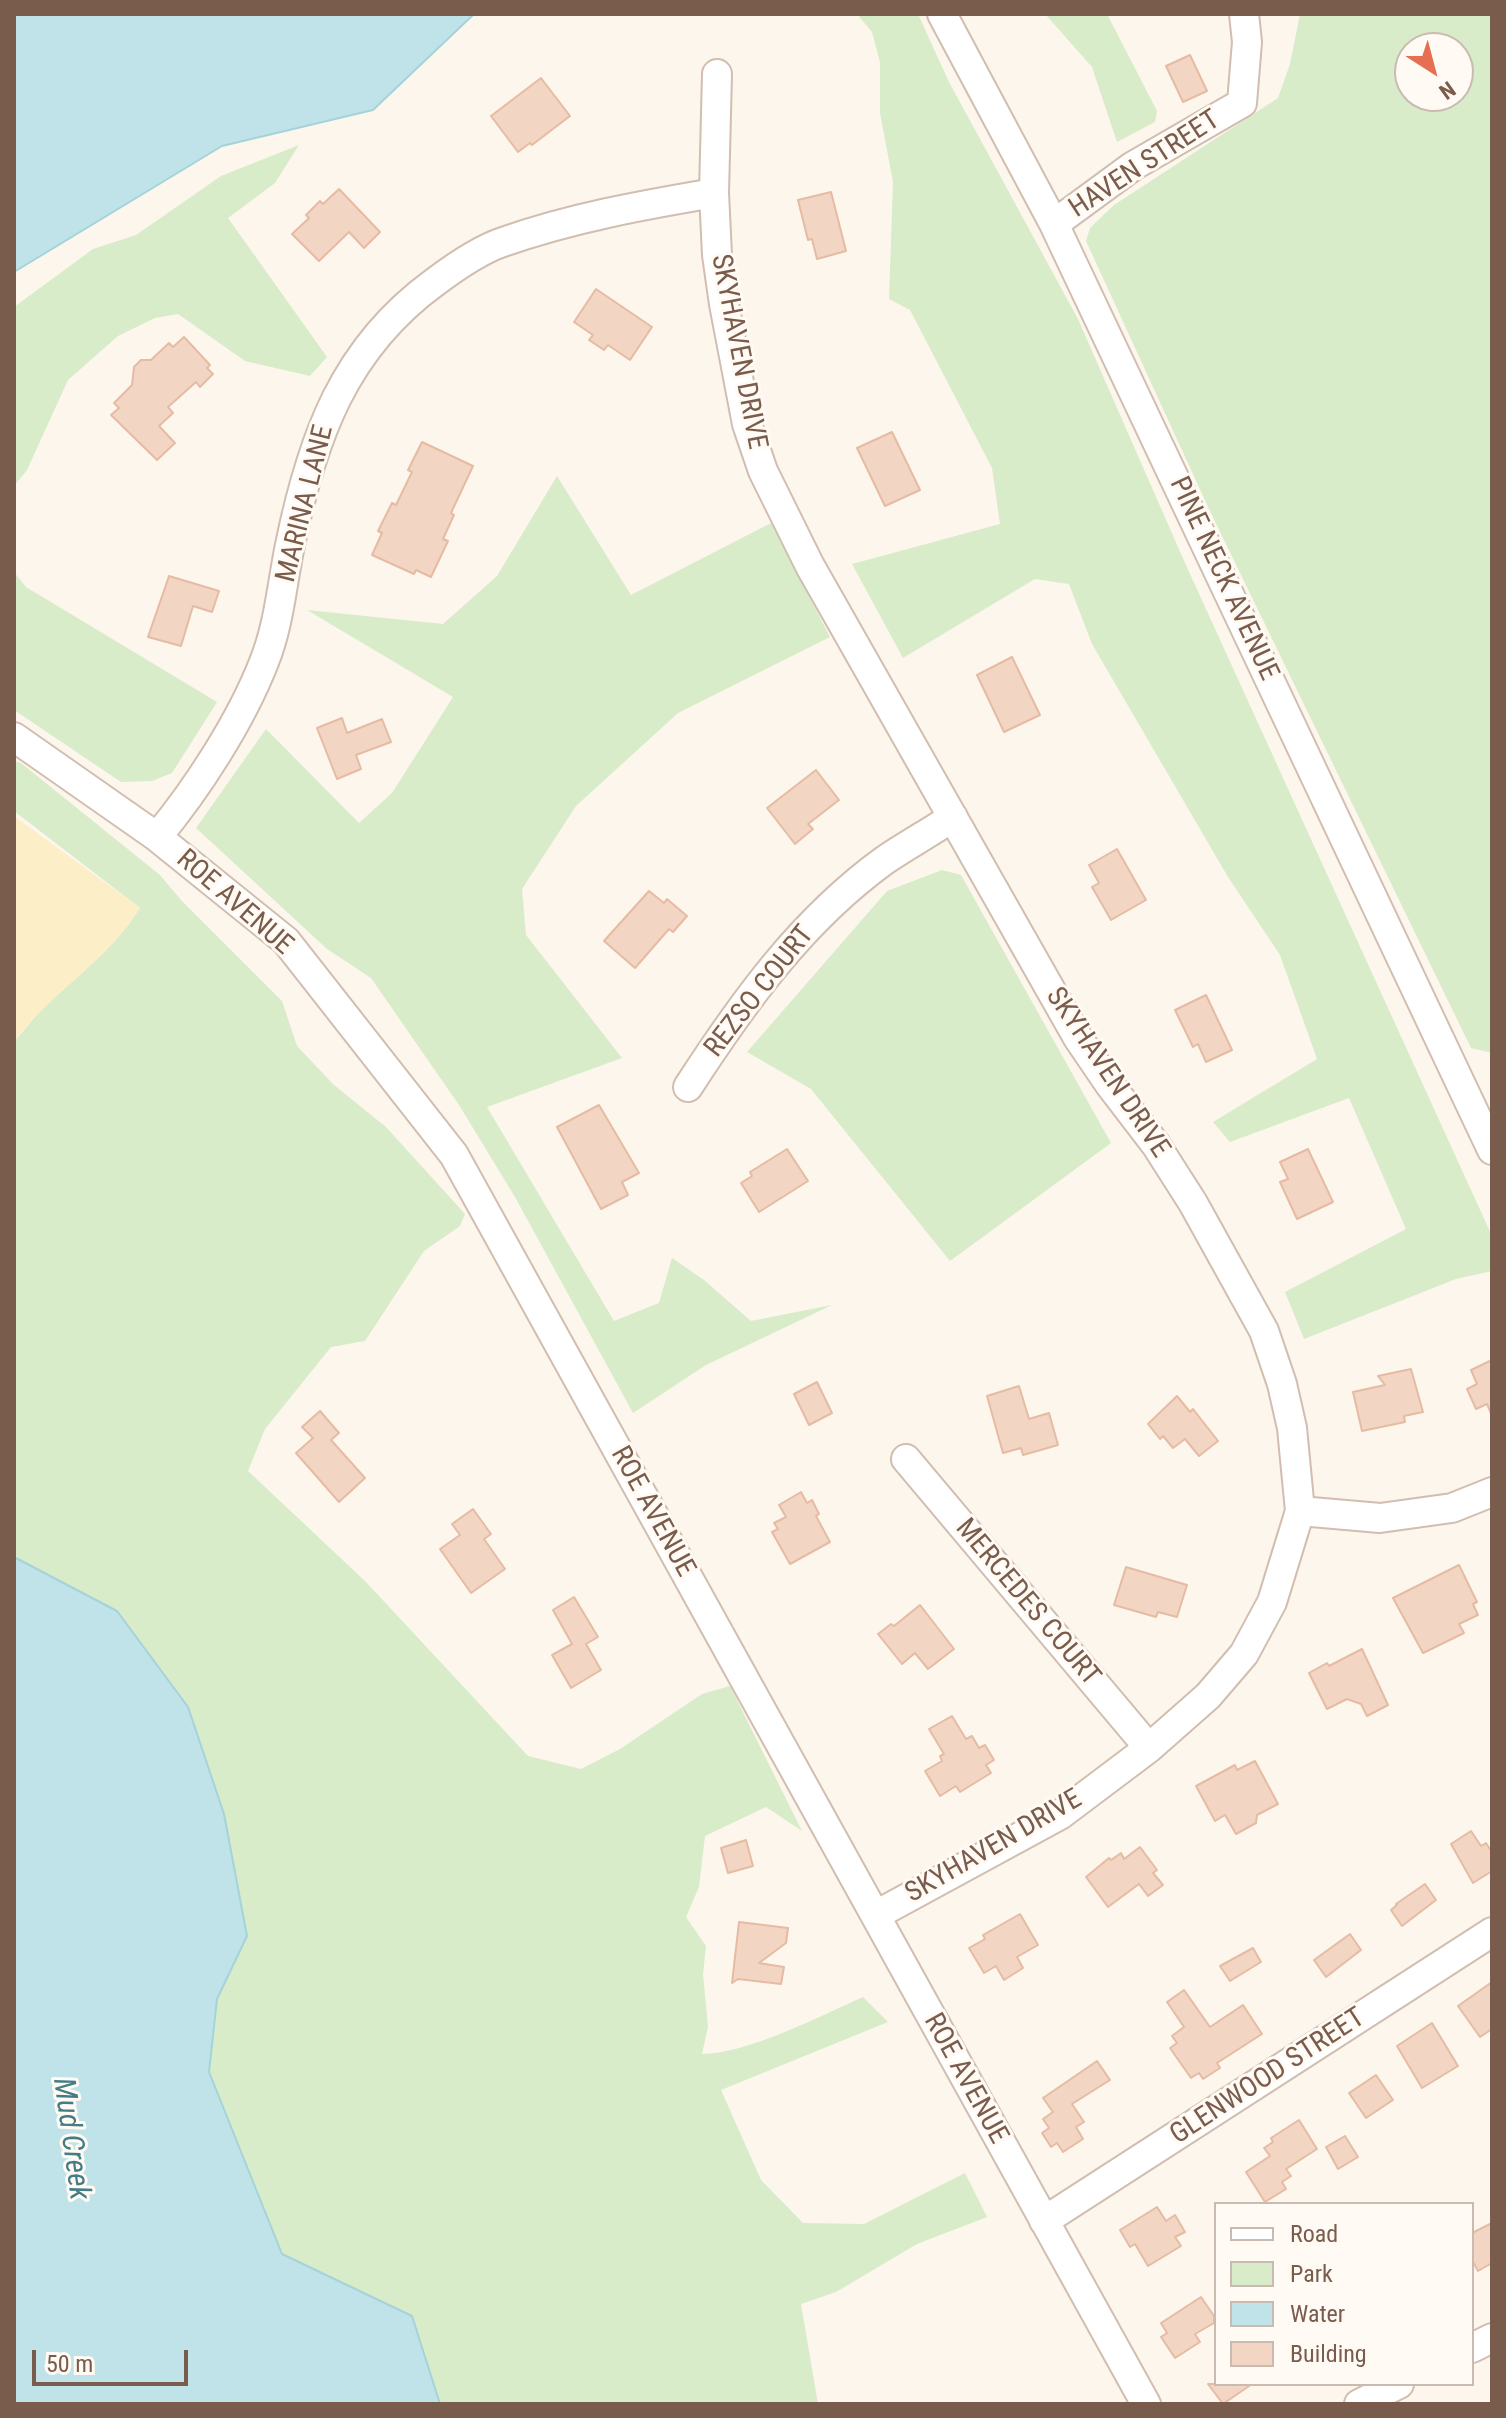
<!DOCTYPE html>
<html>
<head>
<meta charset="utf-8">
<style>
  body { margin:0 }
  #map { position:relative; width:1506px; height:2418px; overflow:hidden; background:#fdf6ec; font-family:"Roboto Condensed",sans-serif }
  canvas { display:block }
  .frame { position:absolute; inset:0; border:16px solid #7a5c4d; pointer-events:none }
  .legend { position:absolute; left:1214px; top:2202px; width:260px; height:184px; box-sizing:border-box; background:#fffaf3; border:2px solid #cabbb1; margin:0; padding:10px 14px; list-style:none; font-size:24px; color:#7a5c4d }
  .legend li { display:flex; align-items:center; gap:16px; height:40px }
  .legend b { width:40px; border:2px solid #cabbb1 }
  .north { position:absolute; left:1394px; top:32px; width:80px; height:80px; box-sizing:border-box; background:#fffaf3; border:2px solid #cabbb1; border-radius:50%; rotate:144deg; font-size:22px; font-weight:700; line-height:32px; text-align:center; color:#7a5c4d }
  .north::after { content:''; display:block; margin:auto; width:28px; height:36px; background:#e76f51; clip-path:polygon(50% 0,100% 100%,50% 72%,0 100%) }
  .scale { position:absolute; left:32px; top:2350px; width:156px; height:36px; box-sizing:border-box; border:4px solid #7a5c4d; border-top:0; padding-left:10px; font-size:24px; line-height:28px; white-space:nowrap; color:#7a5c4d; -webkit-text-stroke:6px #fffaf3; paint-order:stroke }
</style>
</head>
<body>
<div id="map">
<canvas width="1506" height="2418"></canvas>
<div class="frame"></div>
<ul class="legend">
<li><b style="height:10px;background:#fff"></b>Road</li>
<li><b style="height:22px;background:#d8ecc9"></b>Park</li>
<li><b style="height:22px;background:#bfe3e8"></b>Water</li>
<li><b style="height:22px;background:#f3d5c3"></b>Building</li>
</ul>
<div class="north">N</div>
<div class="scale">50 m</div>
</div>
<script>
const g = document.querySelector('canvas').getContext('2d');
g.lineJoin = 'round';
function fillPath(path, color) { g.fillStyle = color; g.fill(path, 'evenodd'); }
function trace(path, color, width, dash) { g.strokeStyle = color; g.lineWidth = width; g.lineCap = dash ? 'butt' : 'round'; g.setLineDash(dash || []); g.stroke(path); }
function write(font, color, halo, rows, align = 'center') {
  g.font = font + ' "Roboto Condensed",sans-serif'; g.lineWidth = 6; g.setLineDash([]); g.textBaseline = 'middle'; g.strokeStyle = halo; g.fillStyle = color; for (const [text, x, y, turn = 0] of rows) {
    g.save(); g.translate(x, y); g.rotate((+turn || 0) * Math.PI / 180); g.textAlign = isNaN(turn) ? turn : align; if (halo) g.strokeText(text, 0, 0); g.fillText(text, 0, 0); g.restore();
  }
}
fillPath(new Path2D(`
  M857 14H918L949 82 1078 319 1185 563 1492 1236V1271L1456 1279 1304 1339 1285 1292 1406 1229 1349 1098 1230 1142 1213 1122 1317 1059 1280 955 1228 877 1092 644 1069 584 1035 579 903 658 852 564 1000 524 992 468 910 310 889 299 893 182 880 113V62L872 32Z
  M1045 14H1107L1157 111 1155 122 1117 142 1092 67Z
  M1300 14H1492V1053L1471 1048 1208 507 1086 241 1090 228 1114 205 1278 98 1290 64ZM1410 48H1458V96H1410Z
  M299 145 275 183 228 218 327 357 310 376 245 361 178 314 155 318 118 336 68 380 27 470 14 486V307L93 249 136 235 221 176Z
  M557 476 631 595 771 523 830 637 678 713 576 806 522 889 526 935 622 1058 487 1107 614 1321 659 1303 672 1258 704 1280 751 1321 832 1305 706 1365 633 1413 515 1197 459 1105 371 978 327 949 196 828 266 729 359 823 392 793 453 697 307 610 443 624 497 576Z
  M14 572 26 587 217 702 172 773 152 781 121 782 14 710Z
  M14 761 21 763 160 875 181 900 282 1001 297 1046 334 1085 386 1127 465 1214 460 1226 424 1251 365 1341 331 1347 265 1429 248 1471 365 1581 528 1756 581 1769 620 1749 702 1694 730 1686 802 1831 766 1807 705 1836 699 1887 686 1917 706 1946 703 1974 708 2027 702 2054C747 2054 820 2016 863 1997L888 2022 721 2090 761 2180 803 2223 864 2224 965 2173 987 2217 917 2244 836 2292 801 2304 818 2404H440L412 2316 282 2254 209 2072 217 1999 247 1936 224 1814 188 1707 117 1611 14 1557V1042L45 1005 80 975 140 908 14 811Z
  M942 870 961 875 1111 1143 950 1261 811 1089 747 1052 887 891Z`), '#d8ecc9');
fillPath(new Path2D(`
  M14 816 140 908C108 961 51 992 14 1042Z`), '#fcefc7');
const water = new Path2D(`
  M14 14H474L373 110 222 146 14 272Z
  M14 1557 117 1611 188 1707 224 1814 247 1936 217 1999 209 2072 282 2254 412 2316 440 2404H14Z`);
fillPath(water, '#bfe3e8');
trace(water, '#a5d3da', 2);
const building = new Path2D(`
  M1190 55 1207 91 1183 102 1166 66Z
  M541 78 570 116 532 145 530 143 518 152 491 116Z
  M339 189 380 232 364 248 349 232 319 261 292 234 309 218 306 215 320 201 323 204Z
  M831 192 846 251 817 259 812 239 808 240 798 200Z
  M596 289 652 327 630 360 608 345 604 350 589 340 593 335 574 322Z
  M184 337 210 365 207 368 213 374 200 387 196 382 168 407 173 413 159 426 175 443 157 460 111 415 119 408 114 403 132 385 134 367 141 360H151L169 343 173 347Z
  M892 432 920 490 885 506 857 448Z
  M422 442 473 466 451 513 454 515 443 539 448 541 431 577 416 570 414 574 372 555 382 533 378 531 392 503 396 505 412 472 408 470Z
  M169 576 219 591 212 612 193 606 181 646 148 637Z
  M1012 657 1040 715 1004 732 977 675Z
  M342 718 347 733 382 719 391 742 356 755 361 769 337 779 317 728Z
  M816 770 839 800 808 824 813 829 795 844 767 808Z
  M1117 849 1146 900 1111 920 1092 887 1099 883 1089 865Z
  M649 891 664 903 667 899 687 916 673 932 669 929 635 968 604 941Z
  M1206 995 1232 1050 1206 1062 1198 1044 1193 1047 1175 1010Z
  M599 1105 639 1173 622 1182 628 1195 601 1209 557 1127Z
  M787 1149 808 1181 759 1212 741 1183 752 1176 750 1172Z
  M1308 1149 1333 1202 1297 1219 1280 1182 1288 1179 1280 1162Z
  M1492 1360V1416L1487 1404 1476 1409 1467 1389 1477 1384 1471 1370Z
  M1411 1369 1423 1412 1404 1416 1405 1422 1362 1431 1353 1392 1385 1385 1378 1376Z
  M817 1382 832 1413 809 1425 794 1394Z
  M1019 1386 1029 1419 1049 1413 1058 1445 1023 1455 1021 1448 1003 1453 987 1396Z
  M1177 1396 1190 1412 1193 1409 1218 1441 1199 1456 1185 1439 1173 1448 1163 1436 1160 1439 1148 1424Z
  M320 1411 339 1433 331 1440 365 1478 339 1502 296 1453 313 1438 302 1427Z
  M801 1492 807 1503 812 1500 819 1514 816 1516 830 1542 790 1564 772 1532 778 1529 774 1523 786 1517 779 1505Z
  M473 1509 491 1534 484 1539 505 1569 471 1593 440 1549 460 1535 452 1524Z
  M1459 1565 1477 1602 1473 1604 1478 1615 1459 1624 1464 1633 1423 1653 1393 1598Z
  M1126 1567 1187 1585 1177 1617 1158 1612 1156 1617 1114 1605Z
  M574 1597 598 1637 586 1644 601 1670 571 1688 552 1655 572 1644 553 1610Z
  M920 1605 954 1649 928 1669 915 1653 902 1664 878 1634 891 1624 894 1626Z
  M1362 1649 1388 1705 1367 1716 1361 1704 1347 1699 1327 1709 1309 1673 1327 1663 1329 1666Z
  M952 1716 966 1739 972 1736 979 1748 985 1745 994 1760 986 1765 991 1773 960 1792 956 1786 940 1796 925 1771 942 1761 940 1756 944 1754 929 1729Z
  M1255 1761 1278 1804 1257 1815 1256 1823 1236 1834 1225 1815 1215 1821 1196 1786 1235 1765 1237 1770Z
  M1471 1831 1481 1846 1486 1843 1492 1852V1871L1473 1883 1451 1844Z
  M746 1840 753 1866 728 1873 721 1848Z
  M1140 1847 1157 1870 1153 1873 1163 1885 1148 1896 1139 1884 1108 1907 1086 1877 1109 1858 1111 1860 1121 1853 1124 1859Z
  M1425 1884 1436 1900 1402 1926 1391 1910 1397 1905 1396 1904Z
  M1020 1914 1038 1945 1017 1957 1023 1968 1004 1980 996 1966 984 1973 969 1948 985 1939 983 1935Z
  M739 1922 788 1928 786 1943 759 1963 784 1967 781 1984 738 1979 732 1983Z
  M1350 1934 1361 1950 1326 1977 1314 1960Z
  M1253 1948 1261 1962 1230 1981 1220 1966Z
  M1492 1982V2029L1480 2037 1458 2006Z
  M1184 1990 1210 2027 1243 2005 1262 2034 1217 2063 1220 2068 1203 2079 1199 2073 1191 2078 1170 2048 1177 2043 1172 2036 1184 2027 1167 2002Z
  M1432 2023 1458 2066 1422 2088 1397 2046Z
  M1097 2061 1110 2080 1072 2104 1084 2122 1076 2127 1083 2139 1063 2152 1057 2143 1051 2147 1042 2133 1049 2128 1043 2119 1053 2112 1043 2098Z
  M1376 2075 1393 2100 1366 2118 1349 2093Z
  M1299 2120 1317 2149 1286 2169 1291 2176 1282 2182 1286 2189 1265 2202 1246 2172 1270 2156 1264 2148 1273 2142 1271 2138Z
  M1345 2136 1358 2157 1338 2169 1326 2147Z
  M1157 2207 1166 2221 1175 2215 1185 2232 1175 2237 1181 2246 1148 2266 1135 2244 1130 2247 1120 2230Z
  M1492 2223V2263L1478 2271 1472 2260V2233Z
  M1201 2297 1214 2316V2323L1195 2334 1200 2342 1175 2358 1161 2337 1167 2333 1161 2323Z
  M1208 2384H1252L1223 2404Z`);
fillPath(building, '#f3d5c3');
trace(building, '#e6bba3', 2);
const minor = new Path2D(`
  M942 14 1054 224 1492 1150
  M717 74 714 193 717 255 724 304 747 424 763 471 810 566 1078 1038 1110 1085 1156 1145 1193 1203 1264 1331 1282 1384 1292 1428 1300 1511 1272 1602 1244 1654 1208 1696 1149 1748 1060 1815 876 1915
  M1054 224 1133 166 1242 103 1247 42 1244 14
  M14 737 157 837 286 941 454 1155 1146 2404
  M157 837C197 789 241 721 264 662 279 625 282 584 290 545 312 438 344 348 435 282 455 267 479 250 503 242 571 218 643 205 714 193
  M688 1087C743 1002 802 920 885 860 907 845 931 832 953 817
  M906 1459 1149 1748
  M1300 1511 1380 1518 1452 1508 1492 1492
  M1044 2221 1492 1932
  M1472 2348 1492 2338
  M1359 2404 1399 2384`);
trace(minor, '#d1beb0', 32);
trace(minor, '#fff', 28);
write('28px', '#7a5c4d', '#fffaf3', [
  ["HAVEN STREET",1145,165,-33],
  ["SKYHAVEN DRIVE",738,352,79],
  ["MARINA LANE",306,504,-76],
  ["PINE NECK AVENUE",1223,579,65],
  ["ROE AVENUE",234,903,41],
  ["REZSO COURT",760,992,-52],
  ["SKYHAVEN DRIVE",1107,1073,56],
  ["ROE AVENUE",652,1512,61],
  ["MERCEDES COURT",1027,1603,50],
  ["SKYHAVEN DRIVE",994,1847,-30],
  ["GLENWOOD STREET",1268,2077,-33],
  ["ROE AVENUE",965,2079,61]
]);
write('italic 30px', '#437c86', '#fffaf3', [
  ["Mud Creek",70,2139,82]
]);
</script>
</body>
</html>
